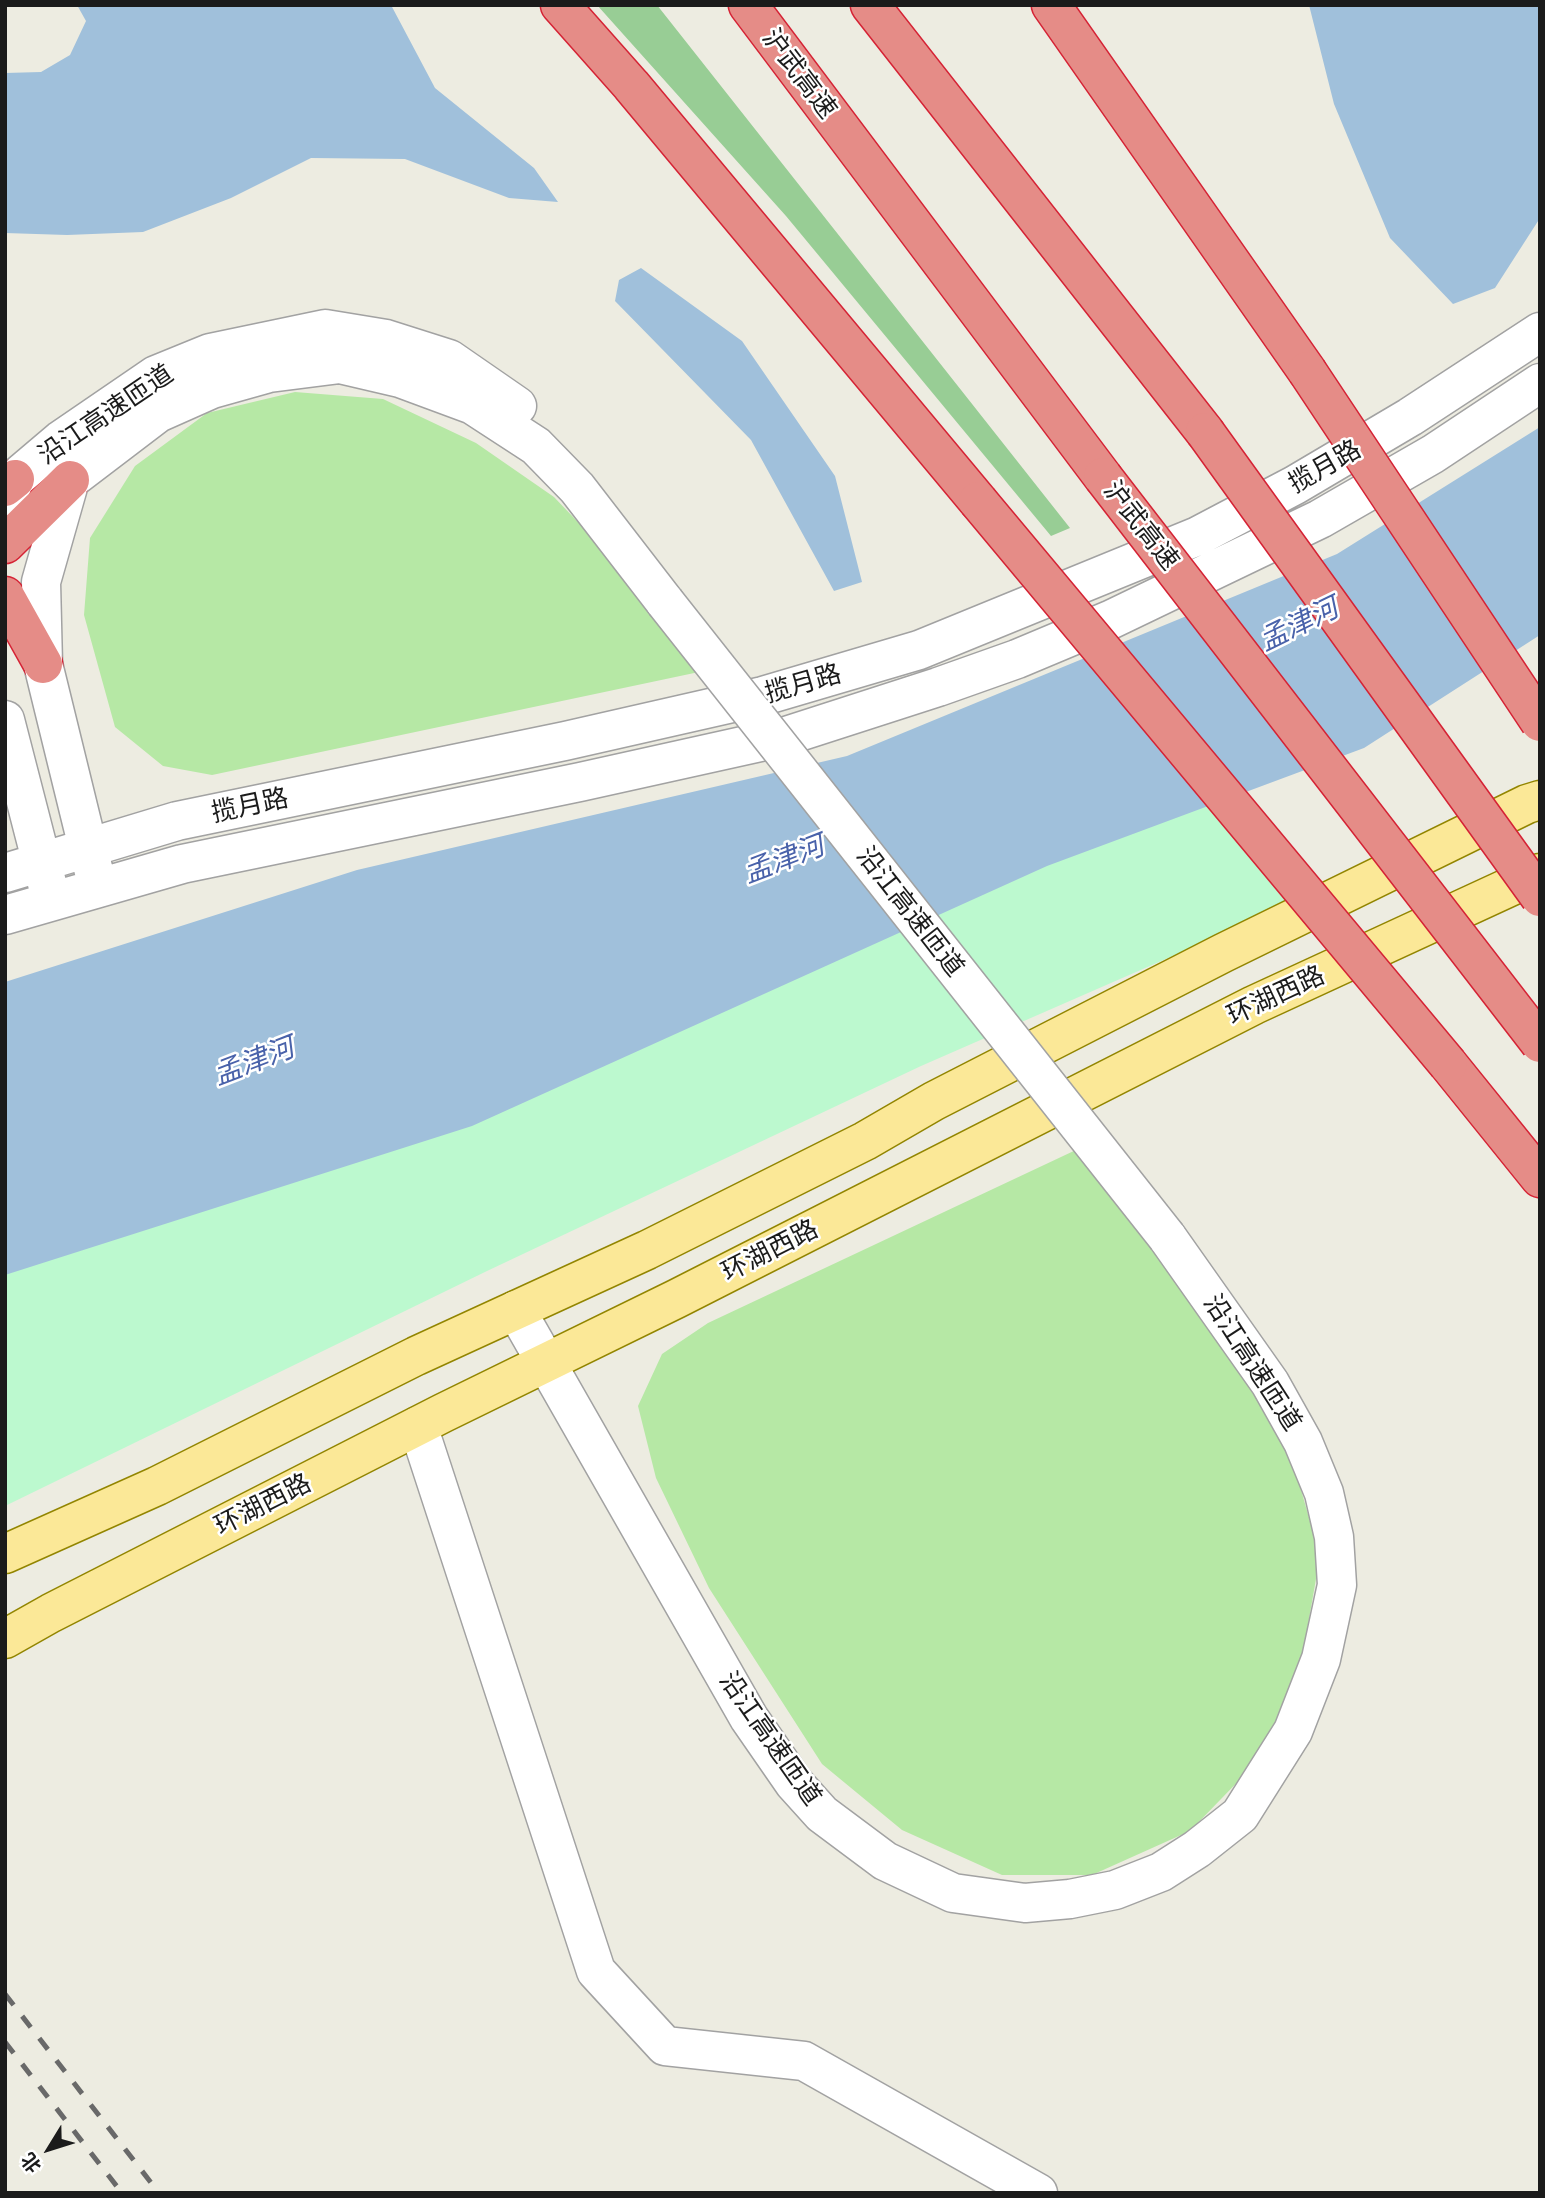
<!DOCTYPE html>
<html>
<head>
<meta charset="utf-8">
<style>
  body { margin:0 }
  #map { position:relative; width:1545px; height:2198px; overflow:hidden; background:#edece1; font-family:"Alegreya Sans","Noto Sans SC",sans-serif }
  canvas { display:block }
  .frame { position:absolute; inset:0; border:7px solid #1b1b1b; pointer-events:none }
  .north { position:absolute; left:14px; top:2114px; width:70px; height:70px; -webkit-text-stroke:5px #fff; paint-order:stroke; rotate:232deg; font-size:19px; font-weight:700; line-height:28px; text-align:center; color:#1b1b1b }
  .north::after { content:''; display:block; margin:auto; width:24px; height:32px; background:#1b1b1b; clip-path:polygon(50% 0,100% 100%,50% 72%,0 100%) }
</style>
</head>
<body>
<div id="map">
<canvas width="1545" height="2198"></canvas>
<div class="frame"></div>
<div class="north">北</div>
</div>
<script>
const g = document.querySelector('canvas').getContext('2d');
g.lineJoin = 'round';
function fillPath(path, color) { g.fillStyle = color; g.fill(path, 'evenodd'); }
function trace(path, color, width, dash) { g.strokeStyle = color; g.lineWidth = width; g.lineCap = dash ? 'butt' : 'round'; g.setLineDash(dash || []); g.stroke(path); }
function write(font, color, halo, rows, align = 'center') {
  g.font = font + ' "Alegreya Sans","Noto Sans SC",sans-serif'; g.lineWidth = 5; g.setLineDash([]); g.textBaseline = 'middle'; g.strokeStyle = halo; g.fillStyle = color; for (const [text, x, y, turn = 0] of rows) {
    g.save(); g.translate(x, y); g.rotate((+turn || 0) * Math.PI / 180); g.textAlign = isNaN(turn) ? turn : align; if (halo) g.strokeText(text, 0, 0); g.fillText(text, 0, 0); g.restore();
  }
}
fillPath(new Path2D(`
  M295 392 383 399 476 443 554 497 636 583 699 672 212 775 163 766 115 727 84 615 90 538 135 466 207 413Z
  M1078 1149 1235 1356 1291 1455 1320 1556 1298 1682 1253 1766 1190 1831 1092 1875H1002L902 1830 822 1764 709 1588 656 1478 638 1406 662 1354 708 1323Z`), '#b6e8a5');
fillPath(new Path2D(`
  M597 5H657L1070 528 1051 536 786 216Z`), '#98cd95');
fillPath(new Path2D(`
  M1169 729 1303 899 921 1066 487 1271 5 1506V1189Z`), '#bcf9cf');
fillPath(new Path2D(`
  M77 5H391L435 88 534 168 558 202 509 198 405 159 311 158 231 198 143 232 67 235 5 233V73L41 72 70 55 86 21Z
  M1309 5H1540V218L1495 288 1453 304 1390 238 1334 104Z
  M641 268 742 341 835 476 862 582 834 591 751 440 615 301 619 280Z
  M1540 427V635L1364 748 1047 866 472 1126 5 1275V982L357 870 847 756 1337 554Z`), '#a0c0db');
const minor = new Path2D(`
  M5 502 15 479 61 440 156 375 210 353 325 329 386 339 449 359 517 406
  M5 720 48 887
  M94 872 43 664 41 582 70 480 158 413 212 389 269 373 340 364 400 378 473 405 536 446 577 488 665 602
  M5 873 177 821 565 741 763 696 919 650 1198 536 1295 485 1410 417 1540 332
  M5 915 182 864 580 782 783 737 938 687 1017 659 1110 620 1320 519 1433 454 1540 383
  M516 1310 749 1718 794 1783 822 1814 885 1861 953 1893 1025 1903 1070 1899 1115 1890 1161 1872 1197 1849 1240 1815 1293 1731 1321 1659 1337 1585 1334 1537 1324 1493 1303 1442 1270 1383 1167 1237
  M418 1426 596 1971 665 2046 804 2061 1038 2193`);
const major = new Path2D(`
  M5 1554 157 1486 416 1356 647 1250 865 1141 934 1101 1223 953 1527 804 1540 800
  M5 1639 51 1613 443 1413 676 1299 1254 1005 1540 873`);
const highway = new Path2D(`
  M560 5 631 85 978 501
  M748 5 1103 477
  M870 5 1205 432
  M1051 5 1307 371
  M5 487 15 479
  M5 544 70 480
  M5 596 43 664
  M1448 1064 1540 1178`);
trace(minor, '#a2a2a2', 41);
trace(major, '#928500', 41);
trace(highway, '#d52335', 41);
trace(minor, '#fff', 38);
trace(major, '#fbe897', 38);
trace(highway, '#e58c87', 38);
trace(new Path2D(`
  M5 1994 159 2193
  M5 2042 122 2193`), '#696969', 5, [14, 14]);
const minorBridge = new Path2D(`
  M665 602 1167 1237`);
const highwayBridge = new Path2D(`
  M1307 371 1540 722
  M1205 432 1540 897
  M1103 477 1540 1043
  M978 501 1448 1064`);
trace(minorBridge, '#a2a2a2', 41, []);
trace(highwayBridge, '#d52335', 41, []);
trace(minorBridge, '#fff', 38);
trace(highwayBridge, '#e58c87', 38);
write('26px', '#1b1b1b', '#fff', [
  ["沪武高速",799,74,53],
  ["沿江高速匝道",106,415,-34],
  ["揽月路",1325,467,-30],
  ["沪武高速",1141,526,52],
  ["揽月路",803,684,-16],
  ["揽月路",250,806,-12],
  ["沿江高速匝道",910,912,52],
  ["环湖西路",1276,996,-25],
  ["环湖西路",770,1251,-27],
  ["沿江高速匝道",1252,1363,57],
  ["环湖西路",263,1505,-27],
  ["沿江高速匝道",770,1739,55]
]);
write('italic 28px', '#4962aa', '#fff', [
  ["孟津河",1299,625,-26],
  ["孟津河",784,860,-21],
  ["孟津河",254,1062,-21]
]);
</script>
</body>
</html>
